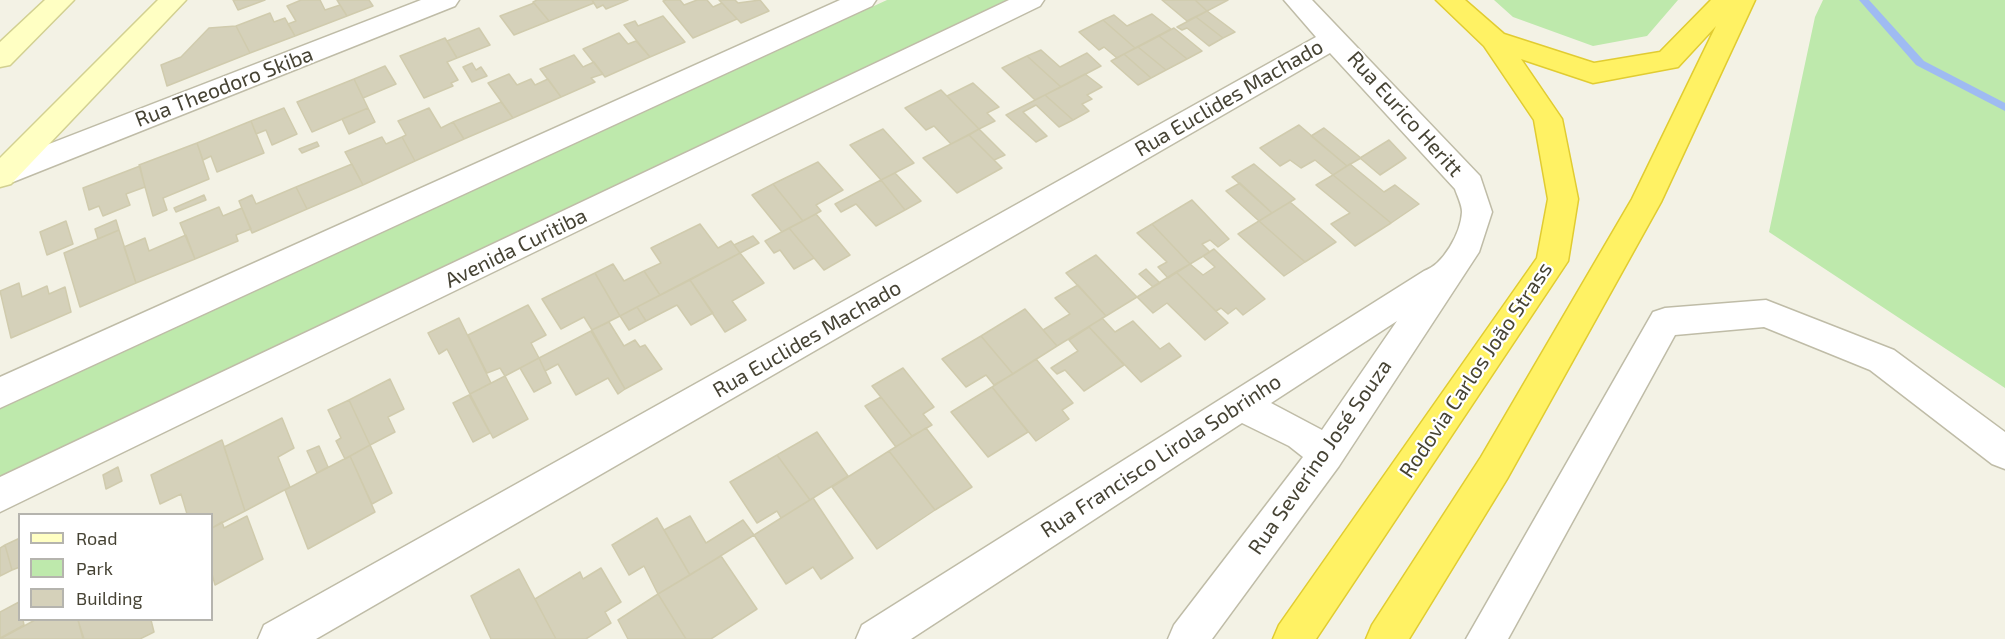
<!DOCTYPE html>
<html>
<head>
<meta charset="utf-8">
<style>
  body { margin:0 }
  #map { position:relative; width:2005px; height:639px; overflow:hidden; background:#f3f2e5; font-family:"Exo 2",sans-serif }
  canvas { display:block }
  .legend { position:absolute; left:18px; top:513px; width:195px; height:108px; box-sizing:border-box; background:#fff; border:2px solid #b5b4ae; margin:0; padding:8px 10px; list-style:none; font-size:18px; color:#464334 }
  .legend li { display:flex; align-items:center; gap:12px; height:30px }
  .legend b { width:30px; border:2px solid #b5b4ae }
</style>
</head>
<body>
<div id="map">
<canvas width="2005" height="639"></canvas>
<ul class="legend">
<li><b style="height:8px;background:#ffffc3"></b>Road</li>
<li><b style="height:16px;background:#bee9ac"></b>Park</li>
<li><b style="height:16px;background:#d5d1ba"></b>Building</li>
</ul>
</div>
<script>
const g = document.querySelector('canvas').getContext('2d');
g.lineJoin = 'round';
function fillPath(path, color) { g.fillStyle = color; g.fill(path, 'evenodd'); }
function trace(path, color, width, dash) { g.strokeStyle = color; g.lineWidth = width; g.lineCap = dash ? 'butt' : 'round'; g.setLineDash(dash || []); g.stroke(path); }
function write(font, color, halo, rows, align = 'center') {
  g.font = font + ' "Exo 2",sans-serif'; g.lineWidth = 4.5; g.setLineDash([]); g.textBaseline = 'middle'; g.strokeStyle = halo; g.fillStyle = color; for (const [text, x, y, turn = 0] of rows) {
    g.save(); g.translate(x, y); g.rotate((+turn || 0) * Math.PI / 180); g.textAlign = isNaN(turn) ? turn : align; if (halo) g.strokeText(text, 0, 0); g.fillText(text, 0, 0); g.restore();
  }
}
fillPath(new Path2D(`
  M887 0H1008L0 482V407Z
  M1494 0H1678L1647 36 1593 46 1513 17Z
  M1823 0H2005V388L1769 232 1815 17Z`), '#bee9ac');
fillPath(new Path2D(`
  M1859 0H1869L1924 61 2005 103V111L1916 65Z`), '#9fbbf2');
const building = new Path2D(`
  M233 0H265L238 10Z
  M301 0H320L325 10 340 5 347 16 295 36 288 24 296 21 287 6Z
  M337 0H369L373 6 347 16Z
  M537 0H592L594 3 549 21 533 2Z
  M592 0H628L606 9 603 5 597 8Z
  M666 0H680L684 5 697 0H707L713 7 722 3 737 19 693 38 663 1Z
  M719 0H735L738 3 760 0 769 11 741 23Z
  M1162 0H1195L1207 11 1187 21Z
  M1195 0H1228L1207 11Z
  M534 3 549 21 514 35 500 16Z
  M1207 11 1235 32 1223 38 1196 17Z
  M270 13 274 22 285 18 295 36 250 53 236 26Z
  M1152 14 1171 29 1135 48 1103 20 1114 15 1127 26Z
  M663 16 685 42 650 57 624 25 635 21 638 26Z
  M1196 17 1223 38 1209 46 1187 28 1182 30 1177 27Z
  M1103 20 1135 48 1117 58 1104 47 1099 50 1079 32Z
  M236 26 250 53 167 86 161 65 181 57 209 28Z
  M479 28 490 45 457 58 447 41Z
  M1174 28 1202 51 1187 59 1159 36Z
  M619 33 628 44 636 41 650 57 605 77 583 49Z
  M1159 36 1187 59 1166 70 1138 47Z
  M445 38 457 58 447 62 458 80 451 83 453 86 424 98 400 56Z
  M1138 47 1166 70 1151 78 1124 54Z
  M1041 50 1060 67 1087 53 1101 66 1061 87 1027 56Z
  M1124 54 1151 78 1138 85 1111 61Z
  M574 55 583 67 594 62 603 74 591 78 595 82 561 97 540 69Z
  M1027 56 1061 87 1035 100 1002 68Z
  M472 63 476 70 481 67 487 76 472 82 463 67Z
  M385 66 396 84 363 98 354 79Z
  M509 74 517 85 531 79 535 85 548 79 561 97 513 118 488 83Z
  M1085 74 1102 87 1087 95 1092 99 1082 104 1089 111 1073 120 1045 95Z
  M354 79 368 108 312 132 297 102Z
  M973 83 999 107 987 113 995 121 979 129 947 96Z
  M941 90 979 129 951 144 934 126 926 130 905 108Z
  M1045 95 1073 120 1059 127 1036 105 1023 112 1047 136 1036 142 1006 115Z
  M501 102 513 118 464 139 453 122Z
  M284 108 297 134 272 145 266 130 256 134 251 121Z
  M368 108 375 122 349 134 342 119Z
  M429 108 441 128 453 122 464 139 415 161 402 137 406 135 398 121Z
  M251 121 264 153 217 172 211 156 203 160 197 143Z
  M1299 125 1347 166 1333 175 1315 160 1301 168 1290 160 1280 166 1260 148Z
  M1324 128 1361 158 1347 166 1311 136Z
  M883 129 914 163 881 180 850 145Z
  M979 129 1005 155 994 160 969 135Z
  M969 135 1002 168 957 193 923 158Z
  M382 137 386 144 402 137 415 161 363 185 345 152Z
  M1389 140 1406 158 1380 175 1360 158Z
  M317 142 319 146 302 153 299 149Z
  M197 143 209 179 163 198 167 210 153 216 139 165Z
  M818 162 843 190 816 205 821 211 803 221 773 184Z
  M352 164 363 185 307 209 296 187Z
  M1254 164 1295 199 1272 213 1232 177Z
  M1350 164 1384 192 1395 185 1419 204 1391 223 1333 175Z
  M140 166 145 187 126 194 130 205 103 216 99 206 89 210 83 188Z
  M895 173 921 201 905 210 881 180Z
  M1333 175 1391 223 1355 246 1331 224 1350 213 1316 185Z
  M881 180 905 210 876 226 856 204 841 212 835 204Z
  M1240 183 1272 213 1259 221 1226 191Z
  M773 184 803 221 782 232 752 195Z
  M296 187 307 209 252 233 239 201 252 195 256 204Z
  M204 195 206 200 176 212 174 208Z
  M1192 200 1229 239 1218 247 1210 240 1202 244 1210 252 1190 264 1152 224Z
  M1290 202 1336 242 1305 262 1259 221Z
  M219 207 223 216 242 208 251 229 236 235 238 241 195 259 180 223Z
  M816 214 850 255 824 270 789 228Z
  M116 220 119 230 98 239 95 229Z
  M66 221 73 244 47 255 40 232Z
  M1259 221 1305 262 1284 276 1238 234Z
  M700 224 718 248 731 241 740 253 660 295 644 271 661 263 651 248Z
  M1152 224 1190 264 1168 278 1158 267 1167 262 1137 233Z
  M789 228 814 258 794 269 780 250 774 253 765 241Z
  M119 230 136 283 80 307 64 253Z
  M186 235 195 259 136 283 124 247 145 238 149 251Z
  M753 236 759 243 740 253 734 245Z
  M1214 249 1265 299 1243 315 1236 308 1228 314 1221 308 1216 311 1176 272 1190 264 1203 275 1215 267 1203 256Z
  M740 253 764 283 732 301 746 320 725 332 690 280Z
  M1096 255 1137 297 1106 316 1066 273Z
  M613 264 624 281 644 271 660 295 620 316 595 273Z
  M1146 269 1160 283 1153 287 1139 274Z
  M1176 272 1228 323 1205 340 1167 303 1153 313 1137 297Z
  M595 273 620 316 592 330 584 317 561 329 542 299Z
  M690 280 713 313 691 325 677 305 646 321 637 307Z
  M19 283 22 297 47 286 49 294 65 287 71 312 11 338 0 291Z
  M1078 285 1106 316 1057 346 1043 330 1070 314 1055 298Z
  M528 305 546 335 531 343 539 358 505 376 500 368 487 373 468 335Z
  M637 307 646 321 629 330 620 316Z
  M1025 309 1057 346 1013 374 981 336Z
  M459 318 491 383 470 394 447 349 439 354 428 333Z
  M1102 318 1115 332 1133 321 1160 349 1169 343 1181 356 1141 382 1089 327Z
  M609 322 624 346 635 340 640 347 645 345 662 369 625 389 592 330Z
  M1089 327 1124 365 1084 391 1065 370 1057 374 1051 368 1078 351 1069 340Z
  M591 331 625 389 618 394 608 378 576 395 558 364 545 371 539 358Z
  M981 336 1013 374 994 385 986 375 966 387 942 359Z
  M539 358 551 383 534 392 520 368Z
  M1036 359 1073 403 1062 410 1069 419 1036 441 992 387Z
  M903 368 934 407 923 414 932 425 912 436 872 386Z
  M505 376 528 419 493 438 470 394Z
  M390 379 404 409 388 417 395 432 370 445 349 400Z
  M992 387 1028 432 988 457 951 412Z
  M469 395 490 433 473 442 453 403Z
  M881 397 912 436 896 447 865 406Z
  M349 400 370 445 345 459 336 441 341 438 328 410Z
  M282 418 294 448 278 457 290 487 245 511 224 447Z
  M926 428 972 487 935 510 889 451Z
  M817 432 848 476 810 500 777 455Z
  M222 440 245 511 212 528V514H187L181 494 160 504 151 475Z
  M370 445 392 493 372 504 350 456Z
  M319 446 328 467 317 473 307 451Z
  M889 451 935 510 877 549 832 487Z
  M777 455 810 500 781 518 777 511 757 523 730 482Z
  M350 456 375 512 308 549 285 490Z
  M118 467 122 481 106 489 103 475Z
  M813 498 853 558 821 579 813 567 786 584 754 535Z
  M247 516 263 559 215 585 212 574V528L222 522 224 528Z
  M690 516 706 543 743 520 754 535 690 575 664 530Z
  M657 518 690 575 658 594 644 566 629 575 612 545Z
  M20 538V567L12 570 5 545Z
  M5 545 12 570 0 576V548Z
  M721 556 757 609 711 639H686L658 594Z
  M601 568 621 602 605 612 611 623 586 639H556L535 599 580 572 583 579Z
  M519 569 556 639H491L471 596Z
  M658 594 686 639H628L618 620Z
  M19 602 20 620H23L24 625 0 638V612Z
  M35 620H78L84 639H0Z
  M78 620H151L154 632 140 639H83Z`);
fillPath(building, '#d5d1ba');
trace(building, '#d0cbad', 1.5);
const street = new Path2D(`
  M421 0H459L455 6 13 182 0 185V163Z
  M840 0H876L872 6 0 408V377Z
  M1009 0H1044L1040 6 0 512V477Z
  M1284 0H1312L1480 176 1492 212 1479 252 1339 466 1212 639H1168L1174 625 1303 457 1289 446 1242 423 911 639H856L862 625 1424 271C1443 265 1461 233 1462 212 1462 205 1457 195 1455 189L1330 53 316 639H258L264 625 1316 37ZM1397 321 1322 430 1271 403Z
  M1766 300 1894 350 2005 432V469L1992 464 1870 370 1764 327 1675 335 1508 639H1466L1653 312 1665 308Z`);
const secondary = new Path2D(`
  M45 0H74L10 65 0 67V42Z
  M158 0H186L11 184 0 187V158Z`);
const highway = new Path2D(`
  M1436 0H1465L1504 34 1594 63 1660 52 1711 0H1755L1661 202 1507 479 1409 639H1366L1372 625 1481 457 1632 199 1716 26 1678 67 1593 83 1521 59 1562 119 1578 199 1568 261 1316 639H1273L1279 625 1537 258 1548 199 1534 120 1484 46Z`);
trace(street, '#bfbca7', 3);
trace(secondary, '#d2d091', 3);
trace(highway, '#e1cc31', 3);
fillPath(street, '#fff');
fillPath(secondary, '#ffffc3');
fillPath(highway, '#fff264');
write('21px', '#464334', '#fff', [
  ["Rua Theodoro Skiba",224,87,-21],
  ["Rua Euclides Machado",1229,98,-30],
  ["Rua Eurico Heritt",1405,114,48],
  ["Avenida Curitiba",516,248,-26],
  ["Rua Euclides Machado",807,339,-30],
  ["Rodovia Carlos João Strass",1476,370,-56],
  ["Rua Francisco Lirola Sobrinho",1161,456,-33],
  ["Rua Severino José Souza",1320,457,-55]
]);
</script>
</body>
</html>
